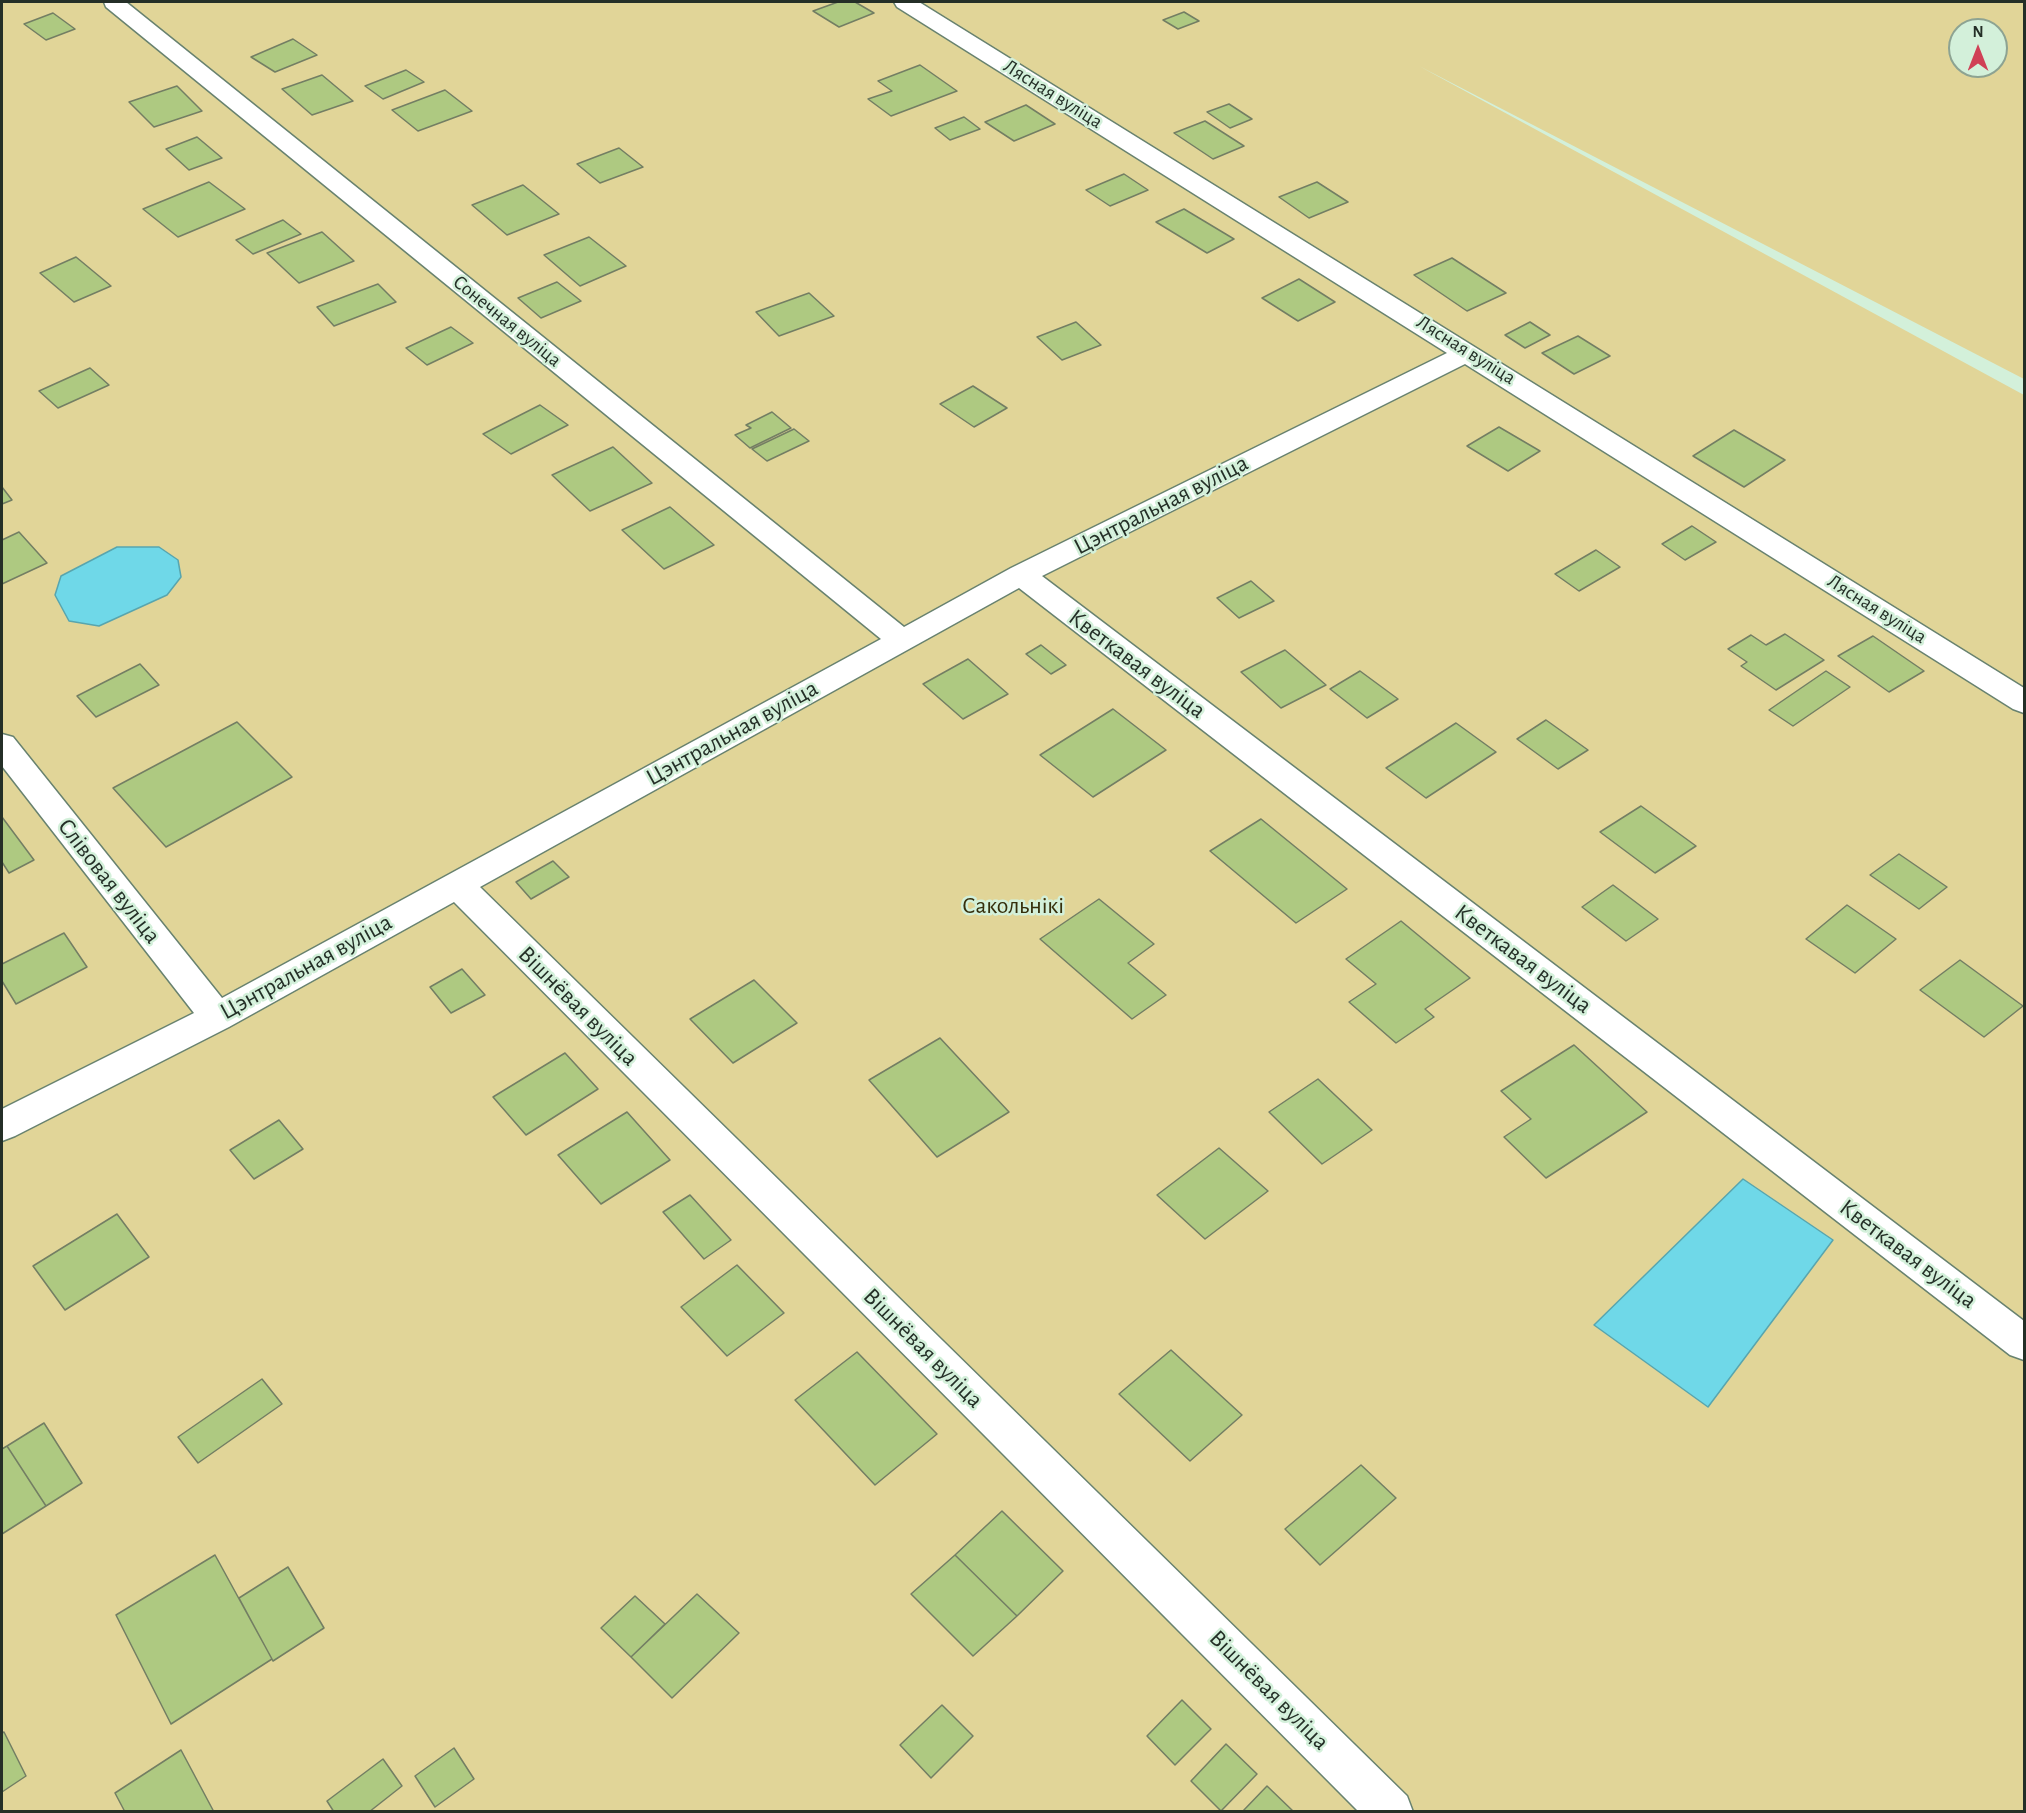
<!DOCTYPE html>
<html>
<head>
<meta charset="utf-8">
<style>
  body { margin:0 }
  #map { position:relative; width:2026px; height:1813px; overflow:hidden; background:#d3f0da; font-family:"Alegreya Sans",sans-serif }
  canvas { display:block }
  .frame { position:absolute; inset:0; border:3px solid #242f27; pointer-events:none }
  .north { position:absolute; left:1948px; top:18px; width:60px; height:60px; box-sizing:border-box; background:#d3f0da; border:2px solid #8da392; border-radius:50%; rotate:0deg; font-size:16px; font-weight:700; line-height:24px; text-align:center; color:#242f27 }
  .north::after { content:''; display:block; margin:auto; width:21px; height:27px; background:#d04056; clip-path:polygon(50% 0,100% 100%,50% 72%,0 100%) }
</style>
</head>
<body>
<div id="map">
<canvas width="2026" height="1813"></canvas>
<div class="frame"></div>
<div class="north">N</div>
</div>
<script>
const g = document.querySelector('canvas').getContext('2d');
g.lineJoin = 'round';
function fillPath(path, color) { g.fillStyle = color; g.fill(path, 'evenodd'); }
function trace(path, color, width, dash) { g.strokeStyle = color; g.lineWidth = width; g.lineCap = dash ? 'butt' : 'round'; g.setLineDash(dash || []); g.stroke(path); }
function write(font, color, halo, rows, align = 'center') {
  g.font = font + ' "Alegreya Sans",sans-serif'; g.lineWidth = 5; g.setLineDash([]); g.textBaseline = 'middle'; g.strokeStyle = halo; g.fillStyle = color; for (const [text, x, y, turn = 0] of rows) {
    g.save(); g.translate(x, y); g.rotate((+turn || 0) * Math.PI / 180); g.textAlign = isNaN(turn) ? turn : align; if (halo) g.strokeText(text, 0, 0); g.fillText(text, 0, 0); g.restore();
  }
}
fillPath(new Path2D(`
  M2 2H2024V379L1419 66 2024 395V1811L2 1812ZM1960 30H1996V66H1960Z`), '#e1d598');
const water = new Path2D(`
  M117 547H159L178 560 181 577 167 595 99 626 69 621 55 595 61 576Z
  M1743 1179 1833 1240 1708 1407 1594 1325Z`);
fillPath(water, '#6fd8e8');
trace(water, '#58a5ae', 1.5);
const building = new Path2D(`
  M838 2H855L874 13 839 27 813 11Z
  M1184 12 1199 21 1178 29 1163 20Z
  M53 13 75 29 46 40 24 24Z
  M293 39 317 55 275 72 251 57Z
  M920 65 957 91 891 116 868 99 892 91 878 81Z
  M406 70 424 82 383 99 365 86Z
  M322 75 353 101 312 115 282 89Z
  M177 86 202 111 154 127 129 102Z
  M445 90 472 111 418 131 392 110Z
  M1229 104 1252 119 1230 128 1207 112Z
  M1026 105 1055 124 1014 141 985 122Z
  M964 117 980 129 950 140 935 128Z
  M1205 121 1244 146 1213 159 1174 133Z
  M197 137 222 158 189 170 166 149Z
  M619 148 643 167 600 183 577 164Z
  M1124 174 1148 190 1110 206 1086 190Z
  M209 182 245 209 178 237 143 209Z
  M1317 182 1348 202 1309 218 1279 197Z
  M523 185 559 214 507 235 472 205Z
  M1184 209 1234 239 1207 253 1156 222Z
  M283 220 301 234 253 254 236 240Z
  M322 232 354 261 299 283 267 253Z
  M589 237 626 266 580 286 544 255Z
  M76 257 111 286 74 302 40 273Z
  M1452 258 1506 293 1467 311 1414 275Z
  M1299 279 1335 302 1298 321 1262 298Z
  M557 282 581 301 541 318 518 298Z
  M378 284 396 302 334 326 317 307Z
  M809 293 834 316 779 336 756 312Z
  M1076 322 1101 345 1062 360 1037 337Z
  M1530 322 1550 335 1525 348 1505 335Z
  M451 327 473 343 427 365 406 348Z
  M1578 336 1610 356 1574 374 1542 353Z
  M90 368 109 385 58 408 39 391Z
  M973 386 1007 408 974 427 940 404Z
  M540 405 568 425 511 454 483 434Z
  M772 412 791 428 750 448 735 435 751 428 746 425Z
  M1499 427 1540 451 1508 471 1467 446Z
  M794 429 809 441 767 461 752 449Z
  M1734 430 1785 460 1744 487 1693 456Z
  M613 447 652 483 590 511 552 475Z
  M2 487 12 500 2 504Z
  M670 507 714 545 664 569 622 530Z
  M1692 526 1716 542 1685 560 1662 544Z
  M19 532 47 563 2 584V540Z
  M1596 550 1620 567 1579 591 1555 574Z
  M1251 581 1274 601 1239 618 1217 598Z
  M1785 634 1824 660 1776 690 1741 666 1747 662 1728 649 1751 635 1766 645Z
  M1873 636 1924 671 1889 692 1838 656Z
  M1041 645 1066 665 1051 674 1026 654Z
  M1285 650 1326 685 1281 708 1241 672Z
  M968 659 1008 694 963 719 923 684Z
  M140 664 159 685 96 717 77 696Z
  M1360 671 1398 699 1367 718 1330 689Z
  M1826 671 1850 687 1793 726 1769 710Z
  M1113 709 1166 750 1093 797 1040 755Z
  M1546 720 1588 750 1558 769 1517 739Z
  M237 722 292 777 166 847 113 788Z
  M1456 723 1496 752 1426 798 1386 768Z
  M1641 806 1696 846 1655 873 1600 832Z
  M2 817 34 860 9 873 2 862Z
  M1261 819 1347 889 1296 923 1210 851Z
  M1899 854 1947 887 1919 909 1870 875Z
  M553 861 569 877 531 899 516 882Z
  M1613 885 1658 919 1626 941 1582 907Z
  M1099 899 1154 944 1128 963 1166 995 1132 1019 1040 939Z
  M1847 905 1896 939 1855 973 1806 939Z
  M1401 921 1470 978 1425 1009 1434 1017 1396 1043 1349 1002 1376 984 1346 959Z
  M64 933 87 967 16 1004 2 981V964Z
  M1960 960 2023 1006 1984 1037 1920 990Z
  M462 969 485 995 451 1013 430 987Z
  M754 980 797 1023 733 1063 690 1019Z
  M940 1038 1009 1112 937 1157 869 1080Z
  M1574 1045 1647 1112 1546 1178 1504 1137 1531 1119 1501 1091Z
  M565 1053 598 1089 526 1135 493 1097Z
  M1318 1079 1372 1130 1322 1164 1269 1112Z
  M627 1112 670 1160 601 1204 558 1155Z
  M279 1120 303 1149 254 1179 230 1150Z
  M1219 1148 1268 1191 1205 1239 1157 1195Z
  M690 1195 731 1240 704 1259 663 1212Z
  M117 1214 149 1257 65 1310 33 1266Z
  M737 1265 784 1313 727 1356 681 1307Z
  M1171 1350 1242 1415 1190 1461 1119 1394Z
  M857 1352 937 1434 875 1485 795 1400Z
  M262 1379 282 1404 198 1463 178 1437Z
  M44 1423 82 1483 46 1506 7 1446Z
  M7 1446 46 1506 2 1534V1449Z
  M1361 1465 1396 1498 1320 1565 1285 1529Z
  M1002 1511 1063 1571 1017 1616 955 1555Z
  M215 1555 272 1659 171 1724 116 1615Z
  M955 1555 1017 1616 973 1656 911 1594Z
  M288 1567 324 1628 273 1661 239 1598Z
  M697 1594 739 1633 672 1698 631 1657Z
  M635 1596 665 1624 631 1657 601 1628Z
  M1182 1700 1211 1729 1175 1765 1147 1736Z
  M942 1705 973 1736 931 1778 900 1745Z
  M4 1732 26 1776 2 1792V1733Z
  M1226 1744 1257 1774 1221 1811 1191 1781Z
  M454 1748 474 1779 435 1807 415 1776Z
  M181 1750 214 1812H125L115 1793Z
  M383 1759 402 1786 369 1812H334L327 1801Z
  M1267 1786 1294 1812H1242Z`);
fillPath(building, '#aec981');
trace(building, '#737e63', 1.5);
const minor = new Path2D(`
  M104 2H126L904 627 1011 568 1447 353 897 7 894 2H919L2024 688V713L2013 709 1465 364 1042 576 2024 1321V1360L2010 1355 1019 588 480 887 1407 1796 1413 1812H1359L454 902 229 1027 15 1136 2 1141V1109L194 1013 2 766V734L13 737 222 998 881 639 106 7Z`);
trace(minor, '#68826f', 3);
fillPath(minor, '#fff');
write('20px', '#242f27', '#d3f0da', [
  ["Лясная вуліца",1053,94,32],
  ["Сонечная вуліца",507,321,39],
  ["Лясная вуліца",1466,350,32],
  ["Лясная вуліца",1877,609,32]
]);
write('24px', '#242f27', '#d3f0da', [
  ["Цэнтральная вуліца",1161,505,-27],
  ["Кветкавая вуліца",1137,664,37],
  ["Цэнтральная вуліца",732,733,-29],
  ["Слівовая вуліца",109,881,52],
  ["Кветкавая вуліца",1523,959,37],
  ["Цэнтральная вуліца",306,967,-29],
  ["Вішнёвая вуліца",578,1006,45],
  ["Кветкавая вуліца",1908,1254,37],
  ["Вішнёвая вуліца",923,1348,45],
  ["Вішнёвая вуліца",1269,1690,45]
]);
write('24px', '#362f0c', '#d3f0da', [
  ["Сакольнікі",1013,906]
]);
</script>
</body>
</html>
